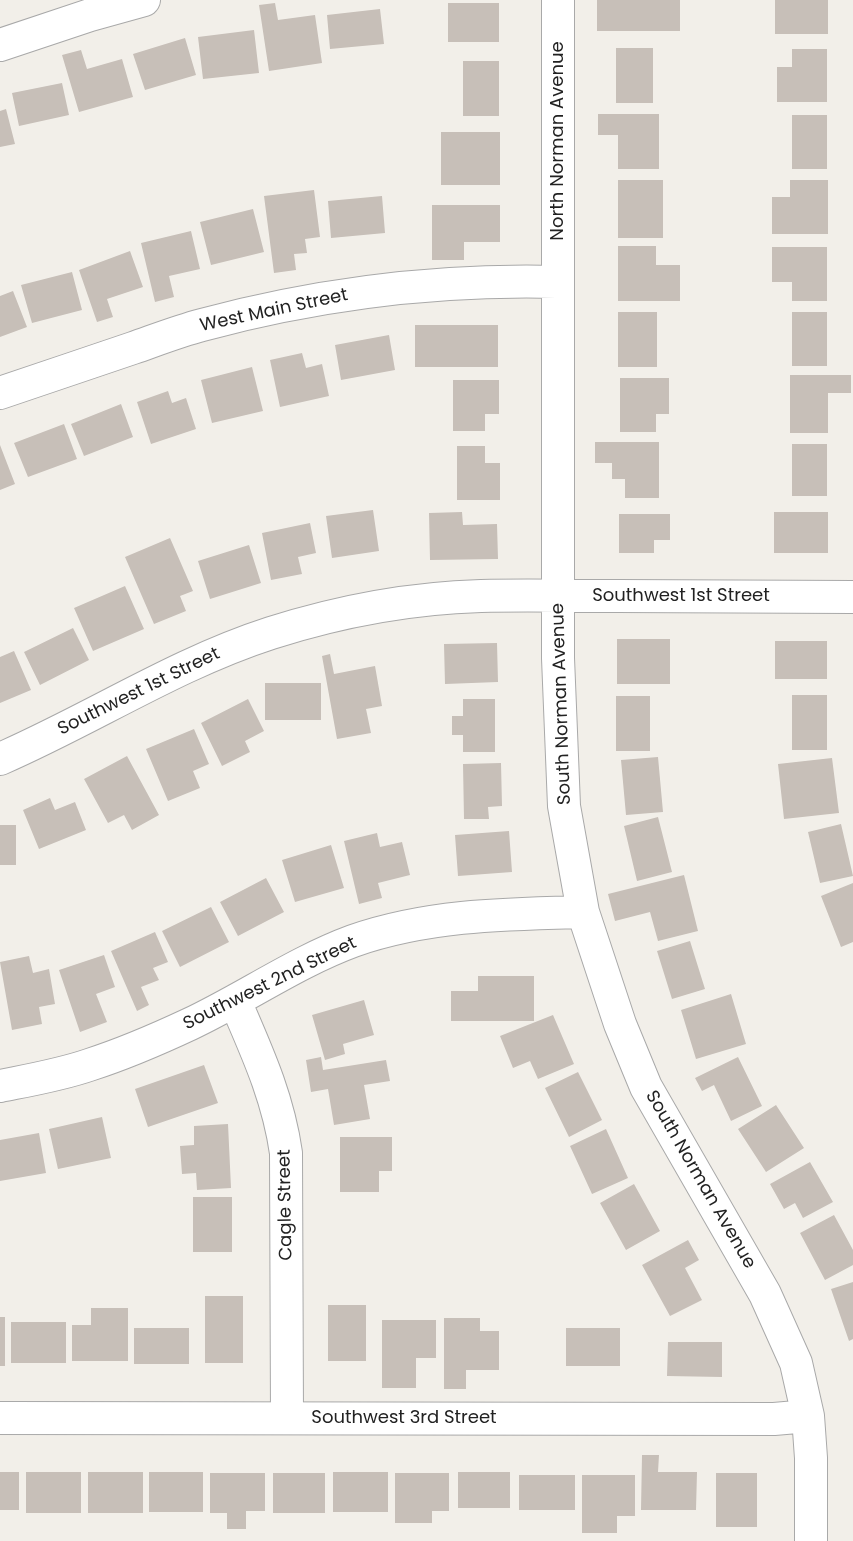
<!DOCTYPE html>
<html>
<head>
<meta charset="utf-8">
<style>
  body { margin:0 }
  canvas { display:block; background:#f2efe9 }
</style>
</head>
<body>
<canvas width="853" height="1541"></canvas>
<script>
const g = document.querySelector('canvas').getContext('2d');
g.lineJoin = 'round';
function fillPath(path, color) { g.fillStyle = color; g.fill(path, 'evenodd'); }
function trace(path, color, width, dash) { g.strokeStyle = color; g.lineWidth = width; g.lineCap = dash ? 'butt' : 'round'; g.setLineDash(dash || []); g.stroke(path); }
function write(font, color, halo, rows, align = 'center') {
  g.font = font + ' Poppins,sans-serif'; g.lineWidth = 5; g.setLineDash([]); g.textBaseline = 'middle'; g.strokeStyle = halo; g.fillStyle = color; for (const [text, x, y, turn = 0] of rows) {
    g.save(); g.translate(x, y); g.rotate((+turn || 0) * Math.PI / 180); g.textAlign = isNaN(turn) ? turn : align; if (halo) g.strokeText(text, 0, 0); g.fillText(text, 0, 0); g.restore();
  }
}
fillPath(new Path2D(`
  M597 0H680V31H597Z
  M775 0H828V34H775Z
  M275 3 278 20 315 15 322 63 269 71 259 5Z
  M448 3H499V42H448Z
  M380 9 384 44 330 49 327 15Z
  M254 30 259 73 203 79 198 37Z
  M185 38 196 75 145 90 133 54Z
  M616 48H653V103H616Z
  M792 49H827V102H777V67H792Z
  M81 50 87 69 122 59 133 97 79 112 62 55Z
  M463 61H499V116H463Z
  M62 83 69 115 19 126 12 93Z
  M6 109 15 144 0 147V111Z
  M598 114H659V169H618V135H598Z
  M792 115H827V169H792Z
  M441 132H500V185H441Z
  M618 180H663V238H618Z
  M790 180H828V234H772V197H790Z
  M314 190 320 237 305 239 307 253 294 254 296 270 274 273 264 196Z
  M382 196 385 233 331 238 328 201Z
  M432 205H500V242H464V260H432Z
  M253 209 264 252 211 265 200 222Z
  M191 231 200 269 169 276 174 297 155 302 141 243Z
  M618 246H656V265H680V301H618Z
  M772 247H827V301H792V282H772Z
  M130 251 143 287 107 299 113 317 97 322 79 270Z
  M72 272 82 310 32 323 21 285Z
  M13 291 27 327 0 337V296Z
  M618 312H657V367H618Z
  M792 312H827V366H792Z
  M415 325H498V367H415Z
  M389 335 395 370 341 380 335 345Z
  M302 353 306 368 322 364 329 396 280 407 270 360Z
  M252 367 263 411 212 423 201 380Z
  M790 375H851V393H828V433H790Z
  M620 378H669V414H656V432H620Z
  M453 380H499V414H485V431H453Z
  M168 391 172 403 186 398 196 429 151 444 137 402Z
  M121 404 133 437 84 456 71 424Z
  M64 424 77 459 28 477 14 443Z
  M595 442H659V498H625V479H612V463H595Z
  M792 444H827V496H792Z
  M0 445 15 484 0 490Z
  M457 446H485V463H500V500H457Z
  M373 510 379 551 332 558 326 516Z
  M462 512 463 525 497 524 498 559 430 560 429 513Z
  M774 512H828V553H774Z
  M619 514H670V540H654V553H619Z
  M310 523 316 553 298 557 302 574 271 580 262 533Z
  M170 538 193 591 180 596 186 611 154 624 125 557Z
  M249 545 261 583 210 599 198 561Z
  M125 586 144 629 93 651 74 608Z
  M73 628 89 660 40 685 24 652Z
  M617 639H670V684H617Z
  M775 641H827V679H775Z
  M497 643 498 682 445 684 444 644Z
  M14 651 31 690 0 703V657Z
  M330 654 334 674 375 666 382 706 366 709 371 733 337 739 322 656Z
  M265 683H321V720H265Z
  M792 695H827V750H792Z
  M616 696H650V751H616Z
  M248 699 264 731 245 741 250 752 222 766 201 723Z
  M463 699H495V752H463V735H452V716H463Z
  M194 729 209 764 193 771 200 788 168 801 146 749Z
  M127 756 159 815 132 830 124 815 108 823 84 779Z
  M658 757 663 812 626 815 621 760Z
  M832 758 839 813 784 819 778 764Z
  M501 763 502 806 488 807 489 819H464L463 764Z
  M50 798 55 810 75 802 86 830 39 849 23 810Z
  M658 817 672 872 637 881 624 826Z
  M841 824 853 876 820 883 808 832Z
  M0 825H16V865H0Z
  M509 831 512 872 458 876 455 835Z
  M377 833 380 847 402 842 410 875 378 883 382 898 359 904 344 841Z
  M331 845 344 888 295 902 282 860Z
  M684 875 698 931 658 941 650 912 615 921 608 894Z
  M266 878 284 912 238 936 220 902Z
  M853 883V942L841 947 821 896Z
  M211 907 229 942 180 967 162 931Z
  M155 932 168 962 153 968 159 980 141 987 149 1005 137 1011 111 951Z
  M690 941 705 989 672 999 657 951Z
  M104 955 115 987 96 994 107 1022 80 1032 59 970Z
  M29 956 33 973 49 969 55 1004 39 1007 42 1024 12 1030 0 962Z
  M478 976H534V1021H451V991H478Z
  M731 994 746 1044 696 1059 681 1010Z
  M364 1000 374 1035 343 1044 345 1054 325 1060 312 1015Z
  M553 1015 574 1064 538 1079 530 1061 513 1068 500 1036Z
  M321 1057 323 1070 386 1060 390 1081 364 1085 370 1119 334 1125 328 1089 311 1092 306 1060Z
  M738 1057 762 1106 731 1121 714 1085 702 1091 695 1078Z
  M204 1065 218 1103 148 1127 135 1089Z
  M578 1072 602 1120 569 1137 545 1088Z
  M776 1105 804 1148 766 1172 738 1129Z
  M102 1117 111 1158 58 1169 49 1129Z
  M228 1124 231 1188 197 1190 196 1173 182 1174 180 1146 194 1145V1126Z
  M606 1129 628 1178 592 1194 570 1146Z
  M39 1133 46 1173 0 1181V1140Z
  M340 1137H392V1171H379V1192H340Z
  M810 1162 833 1202 803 1218 795 1203 784 1209 770 1184Z
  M634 1184 660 1231 626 1250 600 1203Z
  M193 1197H232V1252H193Z
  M834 1215 853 1250V1265L825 1280 800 1233Z
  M688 1240 699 1260 685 1268 702 1300 670 1316 642 1265Z
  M853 1282V1339L849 1341 831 1289Z
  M205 1296H243V1363H205Z
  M328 1305H366V1361H328Z
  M91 1308H128V1361H72V1325H91Z
  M0 1317H5V1366H0Z
  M444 1318H480V1331H499V1370H466V1389H444Z
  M382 1320H436V1358H416V1388H382Z
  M11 1322H66V1363H11Z
  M134 1328H189V1364H134Z
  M566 1328H620V1366H566Z
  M668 1342H722V1377L667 1376Z
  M642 1455H659L658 1472H697L696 1510H641Z
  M0 1472H19V1510H0Z
  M26 1472H81V1513H26Z
  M88 1472H143V1513H88Z
  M149 1472H203V1512H149Z
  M333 1472H388V1512H333Z
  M458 1472H510V1508H458Z
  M210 1473H265V1511H246V1529H227V1513H210Z
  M273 1473H325V1513H273Z
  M395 1473H449V1511H432V1523H395Z
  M716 1473H757V1527H716Z
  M519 1475H575V1510H519Z
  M582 1475H635V1516H617V1533H582Z`), '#c7bfb8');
const minor = new Path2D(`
  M558 0V658L564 806 583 912 620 1024 646 1087 765 1294 796 1363 808 1416 811 1458V1541
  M0 45 90 15 144 0
  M0 393C44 378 89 363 133 348 156 340 179 331 202 325 318 294 438 279 557 282
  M0 759C92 719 175 664 271 633 337 612 411 598 481 596 526 595 572 596 617 596 696 596 774 597 853 597
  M235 1001C257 1052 278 1097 286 1153L287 1418
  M0 1086C30 1080 60 1075 89 1065 123 1054 158 1039 190 1024 245 998 296 962 353 941 427 915 505 914 583 912
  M0 1418 774 1419 808 1416`);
trace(minor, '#a9a9a9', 34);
trace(minor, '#fff', 32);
write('18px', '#222', '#fff', [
  ["North Norman Avenue",558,141,-90],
  ["West Main Street",274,311,-12],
  ["Southwest 1st Street",681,596],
  ["Southwest 1st Street",139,692,-26],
  ["South Norman Avenue",562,704,-92],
  ["Southwest 2nd Street",270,984,-26],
  ["South Norman Avenue",700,1180,60],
  ["Cagle Street",286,1205,-91],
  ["Southwest 3rd Street",404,1418]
]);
</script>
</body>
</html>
